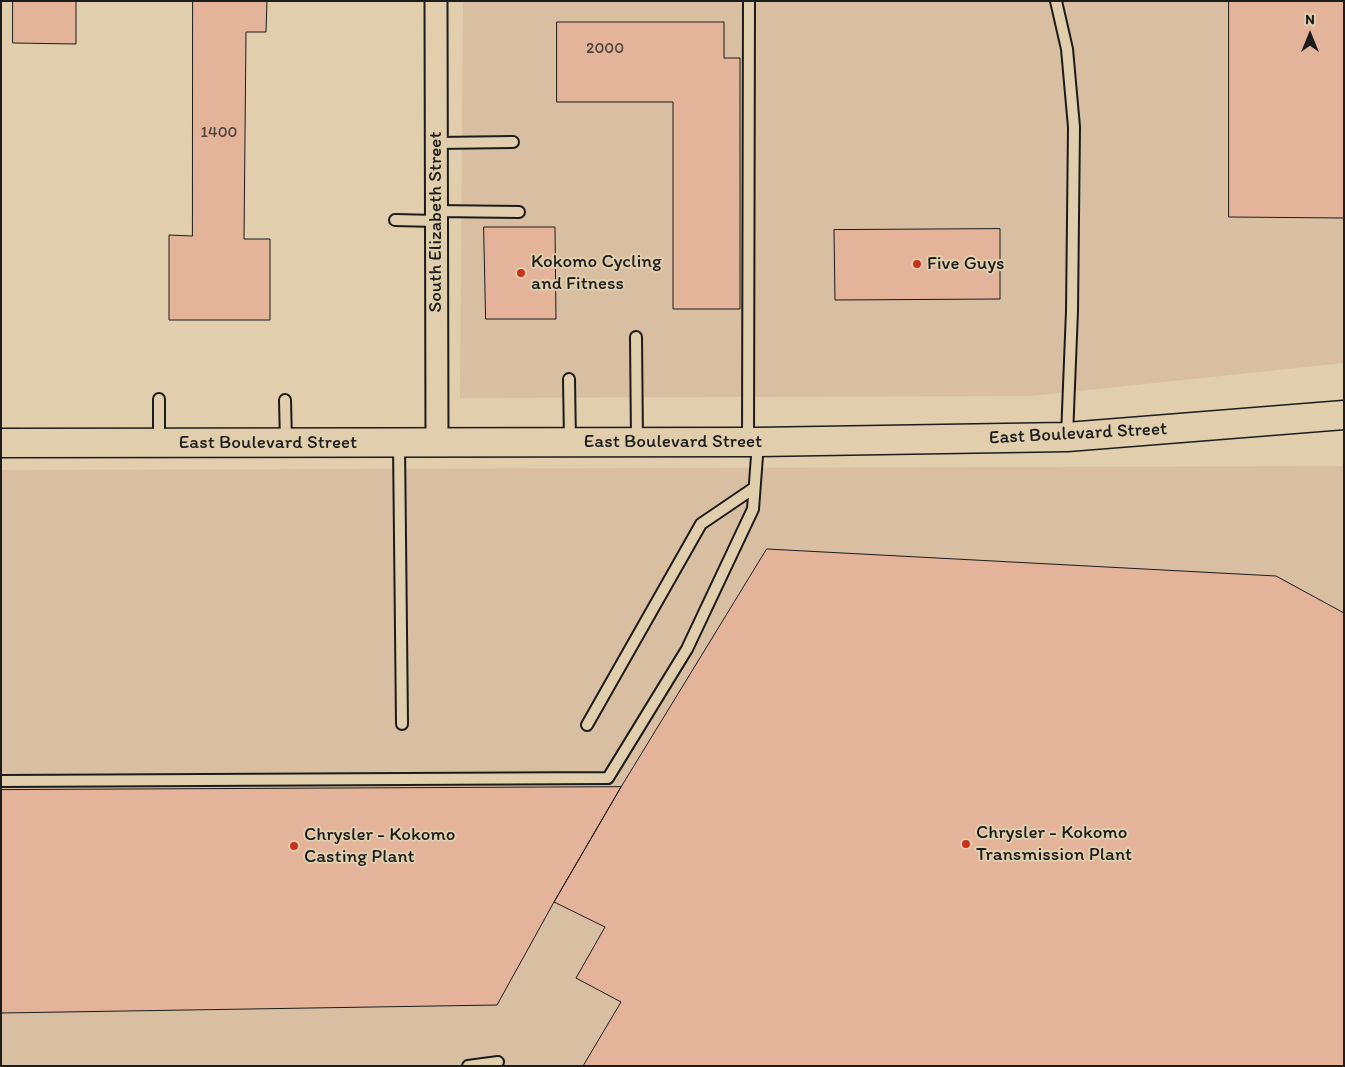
<!DOCTYPE html>
<html>
<head>
<meta charset="utf-8">
<style>
  body { margin:0 }
  #map { position:relative; width:1345px; height:1067px; overflow:hidden; background:#e0ceac; font-family:Itim,sans-serif }
  canvas { display:block }
  .frame { position:absolute; inset:0; border:2px solid #1c1c1c; pointer-events:none }
  .north { position:absolute; left:1285px; top:10px; width:50px; height:50px; -webkit-text-stroke:4px #e0ceac; paint-order:stroke; rotate:0deg; font-size:14px; font-weight:700; line-height:20px; text-align:center; color:#1c1c1c }
  .north::after { content:''; display:block; margin:auto; width:18px; height:22px; background:#1c1c1c; clip-path:polygon(50% 0,100% 100%,50% 72%,0 100%) }
</style>
</head>
<body>
<div id="map">
<canvas width="1345" height="1067"></canvas>
<div class="frame"></div>
<div class="north">N</div>
</div>
<script>
const g = document.querySelector('canvas').getContext('2d');
g.lineJoin = 'round';
function fillPath(path, color) { g.fillStyle = color; g.fill(path, 'evenodd'); }
function trace(path, color, width, dash) { g.strokeStyle = color; g.lineWidth = width; g.lineCap = dash ? 'butt' : 'round'; g.setLineDash(dash || []); g.stroke(path); }
function write(font, color, halo, rows, align = 'center') {
  g.font = font + ' Itim,sans-serif'; g.lineWidth = 4; g.setLineDash([]); g.textBaseline = 'middle'; g.strokeStyle = halo; g.fillStyle = color; for (const [text, x, y, turn = 0] of rows) {
    g.save(); g.translate(x, y); g.rotate((+turn || 0) * Math.PI / 180); g.textAlign = isNaN(turn) ? turn : align; if (halo) g.strokeText(text, 0, 0); g.fillText(text, 0, 0); g.restore();
  }
}
fillPath(new Path2D(`
  M463 1H1344V363L1031 396 460 398Z
  M1344 466V1066H1V470Z`), '#d9bfa1');
const building = new Path2D(`
  M13 1H76V44L13 43Z
  M193 1H267L266 32H246L244 239H270V320H169V235L192 236Z
  M1229 1H1344V218L1229 217Z
  M557 22H724V58H740V309H673V102H557Z
  M484 227H555L556 319H486Z
  M1000 229V299L835 300 834 230Z
  M767 549 1276 576 1344 613V1066H583L621 1002 576 978 605 927 554 902 621 787Z
  M621 787 554 902 497 1005 1 1013V790Z`);
fillPath(building, '#e4b49a');
trace(building, '#1c1c1c', 1);
const service = new Path2D(`
  M1056 1 1067 49 1074 127 1072 311 1067 436
  M436 143 513 142
  M436 211 519 212
  M395 220 436 221
  M636 337 637 441
  M569 379 570 441
  M159 399V442
  M285 400 286 442
  M748 441 749 2
  M399 444 402 724
  M587 725 701 524 754 488
  M1 781 608 778 687 649 753 509 758 443
  M468 1066 498 1062`);
const minor = new Path2D(`
  M436 1 437 443`);
const secondary = new Path2D(`
  M1 443 758 442 1067 437 1344 415`);
trace(service, '#1c1c1c', 14);
trace(minor, '#1c1c1c', 25);
trace(secondary, '#1c1c1c', 31);
trace(service, '#e0ceac', 10);
trace(minor, '#e0ceac', 21);
trace(secondary, '#e0ceac', 28);
for (const [x, y, r, color] of [
  [917,264,5,"#c8321e"],
  [521,273,5,"#c8321e"],
  [966,844,5,"#c8321e"],
  [294,846,5,"#c8321e"]
]) { const dot = new Path2D(); dot.arc(x, y, r, 0, 2 * Math.PI); g.fillStyle = color; g.fill(dot); trace(dot, '#e0ceac', 2); }
write('16px', '#4e423c', null, [
  ["2000",605,49],
  ["1400",219,133]
]);
write('19px', '#1c1c1c', '#e0ceac', [
  ["South Elizabeth Street",436,222,-90],
  ["East Boulevard Street",1078,434,-3],
  ["East Boulevard Street",673,442],
  ["East Boulevard Street",268,443]
]);
write('19px', '#1c1c1c', '#e0ceac', [
  ["Kokomo Cycling",531,262],
  ["and Fitness",531,284],
  ["Five Guys",927,264],
  ["Chrysler - Kokomo",976,833],
  ["Transmission Plant",976,855],
  ["Chrysler - Kokomo",304,835],
  ["Casting Plant",304,857]
], 'left');
</script>
</body>
</html>
